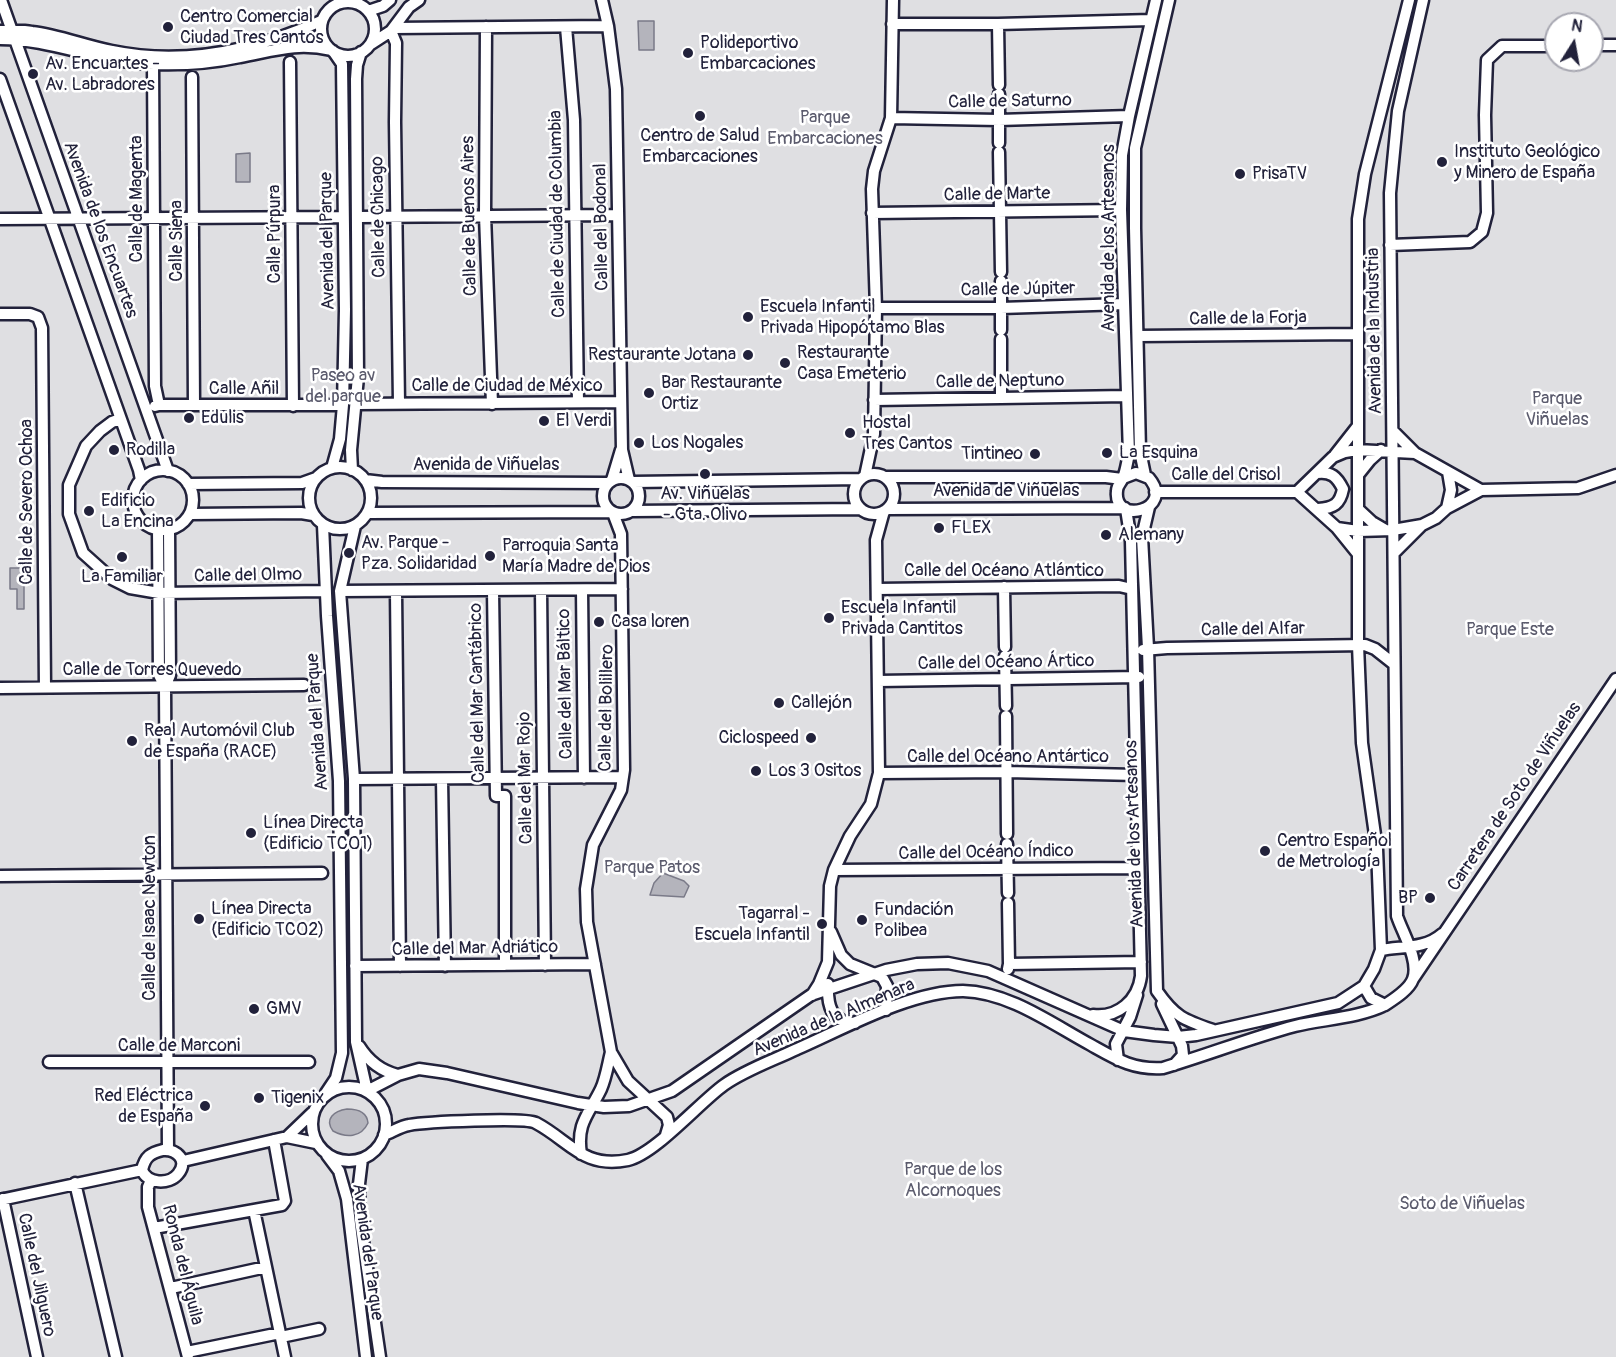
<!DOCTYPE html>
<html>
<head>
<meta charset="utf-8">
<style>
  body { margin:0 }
  #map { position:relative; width:1616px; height:1357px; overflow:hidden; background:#fff; font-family:Pangolin,sans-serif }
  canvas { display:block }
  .north { position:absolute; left:1544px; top:12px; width:60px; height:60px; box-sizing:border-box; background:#fff; border:2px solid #a7a7b1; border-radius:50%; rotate:11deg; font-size:16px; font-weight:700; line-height:24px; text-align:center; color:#22223b }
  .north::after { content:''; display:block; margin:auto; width:21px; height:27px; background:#22223b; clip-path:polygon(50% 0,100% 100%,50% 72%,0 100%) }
</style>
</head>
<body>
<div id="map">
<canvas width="1616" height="1357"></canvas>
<div class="north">N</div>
</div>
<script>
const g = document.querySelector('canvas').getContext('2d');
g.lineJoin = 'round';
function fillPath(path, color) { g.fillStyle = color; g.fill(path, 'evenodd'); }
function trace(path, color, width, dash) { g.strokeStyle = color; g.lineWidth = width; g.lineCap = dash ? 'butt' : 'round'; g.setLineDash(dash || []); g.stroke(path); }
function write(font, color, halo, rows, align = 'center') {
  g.font = font + ' Pangolin,sans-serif'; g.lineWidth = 5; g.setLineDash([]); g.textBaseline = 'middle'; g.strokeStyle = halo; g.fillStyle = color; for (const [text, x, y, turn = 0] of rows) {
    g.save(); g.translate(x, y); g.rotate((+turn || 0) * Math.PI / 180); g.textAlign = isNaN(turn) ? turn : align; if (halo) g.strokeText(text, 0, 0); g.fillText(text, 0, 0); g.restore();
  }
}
fillPath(new Path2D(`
  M0 0H1616V1357H0ZM1556 24H1592V60H1556Z`), '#dfdfe2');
const water = new Path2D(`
  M638 21H654V50H639Z
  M250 153V182H236V154Z
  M22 561H24V609H17V589H10V568H22Z
  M663 873 684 881 689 886 684 897 650 895 654 883Z
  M347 1109C357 1109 367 1112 368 1123 361 1138 346 1138 333 1131 324 1119 334 1111 347 1109Z`);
fillPath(water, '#b4b4bc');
trace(water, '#7a7a88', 1.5);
const minor = new Path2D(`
  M1 0 168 471
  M602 0 608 26 616 89 622 450 629 480
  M1423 0 1398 111 1390 193 1397 916C1402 932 1420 961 1413 979 1409 990 1394 999 1385 1005L1371 998 1364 986 1374 969 1381 950C1402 946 1425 949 1442 934
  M321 29a27 27 0 1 1 54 0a27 27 0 1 1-54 0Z
  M368 11 383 6 390 0
  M892 24H998L1151 20
  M998 24 999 85
  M486 27 485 215 492 404
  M566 27 574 120 578 402
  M394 28 608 26
  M0 31C11 31 22 30 32 32 59 35 85 46 112 51 184 66 256 50 321 21
  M391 31 396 43 395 122 399 403
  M0 39C52 39 101 63 154 64 182 65 212 63 240 57 273 51 297 42 331 50
  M371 44 391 31 409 7 419 0
  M1592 45H1616
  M290 62 293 406
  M153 64 155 386 159 405
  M192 77 194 405
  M0 79 139 470 141 480
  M999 94V143
  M891 118 999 120 1129 116
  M999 152 1001 272
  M872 213 1121 210
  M358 217 618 215
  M0 219 343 217
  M1390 245 1470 242 1482 232 1487 213 1485 115 1487 60 1502 46H1556
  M876 308H1001L1124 304
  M0 314H30L38 317 42 328 45 688
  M1001 330V281
  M1138 336 1357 334
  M1001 398V339
  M874 400 1127 396
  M357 404 621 402
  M155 406 159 405H343
  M120 419 112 422 100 431 86 446 69 485V514L83 553 112 579 130 588 159 593 326 591
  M1393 431 1415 453
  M1335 455 1357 427
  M309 498a31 31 0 1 1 62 0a31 31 0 1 1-62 0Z
  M332 468 340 439 343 405 345 310 342 64 333 51
  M352 470 351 450 358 377 356 79 357 65 361 52
  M133 500a30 30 0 1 1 60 0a30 30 0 1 1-60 0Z
  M1317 473C1331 471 1337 477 1343 489 1340 504 1334 508 1318 509
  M854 494a20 20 0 1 1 40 0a20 20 0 1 1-40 0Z
  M1145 475 1140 451 1135 228V148L1169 0
  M1358 475 1370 460 1381 450
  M865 476 874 434 876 308 872 189 874 171 891 118 893 0
  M885 477H1106L1122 479
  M603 496a18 18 0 1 1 36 0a18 18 0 1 1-36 0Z
  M1123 478 1136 473 1149 478C1176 510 1113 526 1117 491 1117 485 1121 483 1123 478 1126 471 1127 462 1129 454L1121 210 1122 155 1129 116 1156 0
  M365 480 382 482 608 483
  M612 480 621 450
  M633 482 861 479
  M188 484 302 483 316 478
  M1155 492H1297
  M1297 492 1337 528 1358 531 1393 530 1422 525 1436 518 1447 508 1481 490 1578 488 1616 475
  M1297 492 1333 457 1345 452 1357 450 1415 453 1481 490
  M1149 507 1142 537 1148 648 1157 991C1175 1017 1184 1020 1213 1030
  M1447 508 1451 490 1448 472
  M887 509 1125 508
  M1358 509 1372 522 1384 529
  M632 511 861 509
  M367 513 610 512
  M613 513 621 534 624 770 621 790 593 845 586 889 587 922 611 1052 628 1081 667 1117 669 1125 666 1135
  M190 514 301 513 313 515
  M323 525 327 616 339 781 342 1053 336 1078 326 1093
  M355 526 340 591 354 779 356 1042 367 1091
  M1337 528 1358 554
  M158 529 159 675 165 687
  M1394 553 1421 526
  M1004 587 1005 647
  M877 589 1119 586 1132 589
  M541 590 545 965
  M582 590 584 778
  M340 591 622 589
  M493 591 496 796H505V965
  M396 592 400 966
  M1143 650 1167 648 1365 645 1375 649 1394 664
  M1005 656 1006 706
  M878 681 1139 677
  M0 688 304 685
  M1006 716 1007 834
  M879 773 1007 772 1136 775
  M354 779 623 777
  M442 779 445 966
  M1007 844 1008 893
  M834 870 1138 868
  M0 876 322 873
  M831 932 841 955 850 964 882 977 887 986 886 1010
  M1381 950 1377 849 1362 743 1358 645V219L1365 174 1409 0
  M1009 964 1141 962
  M355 966 595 964
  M1008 969 1009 964 1008 903
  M1413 979 1616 679
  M828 984C827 1005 831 1023 855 1023
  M812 995 819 984 828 962 830 886 834 870 850 836 871 804 879 773 876 540 884 511
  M1162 1004 1182 1046 1183 1055 1174 1065
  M1093 1015C1118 1018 1138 1000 1141 976L1131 541 1126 509
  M359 1046C369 1062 381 1071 398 1075
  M1118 1060 1116 1044 1130 1017 1137 995
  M49 1062H309
  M312 1124a37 37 0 1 1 74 0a37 37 0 1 1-74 0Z
  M367 1091 398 1075 419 1069 447 1073 578 1103 604 1107 629 1106 672 1091 811 995 886 970 917 964 948 963 988 971 1124 1031 1154 1035 1178 1037 1196 1035 1338 1003 1364 986
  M384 1135C392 1132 401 1126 409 1125 425 1122 525 1117 536 1123 570 1141 583 1169 628 1160 655 1154 700 1102 724 1085 745 1070 774 1060 797 1049 845 1028 911 991 963 991 1009 992 1052 1024 1091 1045 1116 1059 1133 1070 1163 1068 1207 1055 1250 1038 1295 1026 1324 1019 1358 1018 1385 1005
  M287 1137 312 1113
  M163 1150C177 1149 189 1161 178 1174 169 1185 147 1184 142 1170 145 1156 151 1153 163 1150Z
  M168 1150 165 687 170 675 169 529
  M581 1154C576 1123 589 1114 601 1089 606 1078 608 1064 611 1052
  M327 1155 339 1171 347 1199 366 1357
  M362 1159 359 1184 360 1220 380 1357
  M183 1161 287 1137 316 1143
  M151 1180 148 1187V1207L188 1357
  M75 1183 116 1357
  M3 1199 37 1357
  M0 1200 142 1170
  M254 1210 285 1357
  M154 1228 282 1205 285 1201 274 1140
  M171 1288 266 1267
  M281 1337 319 1329
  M187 1352 280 1333`);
trace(minor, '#22223b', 15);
trace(minor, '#fff', 10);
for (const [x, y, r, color] of [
  [168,27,6,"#22223b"],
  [688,53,6,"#22223b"],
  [33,74,6,"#22223b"],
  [700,116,6,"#22223b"],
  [1442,162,6,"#22223b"],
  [1240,174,6,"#22223b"],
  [748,317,6,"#22223b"],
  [748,355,6,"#22223b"],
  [785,363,6,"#22223b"],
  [649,393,6,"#22223b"],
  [189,418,6,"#22223b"],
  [544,421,6,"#22223b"],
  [850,433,6,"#22223b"],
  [639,443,6,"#22223b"],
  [114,450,6,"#22223b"],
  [1107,453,6,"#22223b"],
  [1035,454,6,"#22223b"],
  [705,474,6,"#22223b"],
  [89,511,6,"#22223b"],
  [939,528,6,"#22223b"],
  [1106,535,6,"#22223b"],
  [349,553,6,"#22223b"],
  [490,556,6,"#22223b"],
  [122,557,6,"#22223b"],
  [829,618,6,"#22223b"],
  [599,622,6,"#22223b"],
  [779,703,6,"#22223b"],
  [811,738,6,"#22223b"],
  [132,741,6,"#22223b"],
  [756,771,6,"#22223b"],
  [251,833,6,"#22223b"],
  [1265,851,6,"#22223b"],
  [1430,898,6,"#22223b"],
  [199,919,6,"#22223b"],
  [862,920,6,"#22223b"],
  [822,924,6,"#22223b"],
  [254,1009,6,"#22223b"],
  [259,1098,6,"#22223b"],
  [205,1106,6,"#22223b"]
]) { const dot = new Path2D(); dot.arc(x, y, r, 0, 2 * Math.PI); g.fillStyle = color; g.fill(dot); trace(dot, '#fff', 2); }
write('18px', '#22223b', '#fff', [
  ["Centro Comercial",180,17],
  ["Ciudad Tres Cantos",180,38],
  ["Polideportivo",700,43],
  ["Embarcaciones",700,64],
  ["Av. Encuartes -",45,64],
  ["Av. Labradores",45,85],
  ["Centro de Salud",700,136,"center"],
  ["Embarcaciones",700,157,"center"],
  ["Instituto Geológico",1454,152],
  ["y Minero de España",1454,173],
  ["PrisaTV",1252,174],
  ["Escuela Infantil",760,307],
  ["Privada Hipopótamo Blas",760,328],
  ["Restaurante",797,353],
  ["Casa Emeterio",797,374],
  ["Restaurante Jotana",736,355,"right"],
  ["Bar Restaurante",661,383],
  ["Ortiz",661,404],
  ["Edulis",201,418],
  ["El Verdi",556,421],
  ["Hostal",862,423],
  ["Tres Cantos",862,444],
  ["Los Nogales",651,443],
  ["Rodilla",126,450],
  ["La Esquina",1119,453],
  ["Tintineo",1023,454,"right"],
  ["Av. Viñuelas",705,494,"center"],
  ["- Gta. Olivo",705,515,"center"],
  ["Edificio",101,501],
  ["La Encina",101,522],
  ["FLEX",951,528],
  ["Alemany",1118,535],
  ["Av. Parque -",361,543],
  ["Pza. Solidaridad",361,564],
  ["Parroquia Santa",502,546],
  ["María Madre de Dios",502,567],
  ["La Familiar",122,577,"center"],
  ["Escuela Infantil",841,608],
  ["Privada Cantitos",841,629],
  ["Casa loren",611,622],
  ["Callejón",791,703],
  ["Real Automóvil Club",144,731],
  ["de España (RACE)",144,752],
  ["Ciclospeed",799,738,"right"],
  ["Los 3 Ositos",768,771],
  ["Línea Directa",263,823],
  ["(Edificio TC01)",263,844],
  ["Centro Español",1277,841],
  ["de Metrología",1277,862],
  ["BP",1418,898,"right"],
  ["Línea Directa",211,909],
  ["(Edificio TC02)",211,930],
  ["Fundación",874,910],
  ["Polibea",874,931],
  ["Tagarral -",810,914,"right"],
  ["Escuela Infantil",810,935,"right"],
  ["GMV",266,1009],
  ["Red Eléctrica",193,1096,"right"],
  ["de España",193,1117,"right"],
  ["Tigenix",271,1098]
], 'left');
write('18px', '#22223b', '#fff', [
  ["Calle de Saturno",1010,102,-1],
  ["Calle de Marte",997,195,-1],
  ["Calle de Magenta",137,199,-90],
  ["Calle de Ciudad de Columbia",558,214,-91],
  ["Calle de Buenos Aires",470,216,-91],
  ["Calle de Chicago",379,217,-91],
  ["Calle del Bodonal",602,227,-91],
  ["Avenida de los Encuartes",100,230,70],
  ["Calle Púrpura",275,234,-90],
  ["Avenida de los Artesanos",1109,238,-90],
  ["Calle Siena",177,241,-90],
  ["Avenida del Parque",328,241,-91],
  ["Calle de Júpiter",1018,290,-1],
  ["Calle de la Forja",1248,319,-1],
  ["Avenida de la Industria",1375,331,-91],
  ["Calle de Neptuno",1000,382,-1],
  ["Calle de Ciudad de México",507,386],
  ["Calle Añil",244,389],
  ["Avenida de Viñuelas",486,465],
  ["Calle del Crisol",1226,475],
  ["Avenida de Viñuelas",1006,491],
  ["Calle de Severo Ochoa",27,502,-90],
  ["Calle del Océano Atlántico",1004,571],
  ["Calle del Olmo",248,576,-1],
  ["Calle del Alfar",1253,630,-1],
  ["Calle del Océano Ártico",1006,663,-1],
  ["Calle de Torres Quevedo",152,670],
  ["Calle del Mar Báltico",566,684,-91],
  ["Calle del Mar Cantábrico",478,693,-91],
  ["Calle del Bolillero",607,708,-89],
  ["Avenida del Parque",318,722,-94],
  ["Calle del Océano Antártico",1008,757],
  ["Calle del Mar Rojo",526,778,-91],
  ["Carretera de Soto de Viñuelas",1515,797,-56],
  ["Avenida de los Artesanos",1135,834,-92],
  ["Calle del Océano Índico",986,853,-1],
  ["Calle de Isaac Newton",150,918,-90],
  ["Calle del Mar Adriático",475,949,-1],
  ["Avenida de la Almenara",834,1018,-23],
  ["Calle de Marconi",179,1046],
  ["Avenida del Parque",367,1252,82],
  ["Ronda del Águila",182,1265,76],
  ["Calle del Jilguero",36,1275,78]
]);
write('18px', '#5b5b6d', '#fff', [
  ["Parque",825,118],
  ["Embarcaciones",825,139],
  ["Paseo av",343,376],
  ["del parque",343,397],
  ["Parque",1557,399],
  ["Viñuelas",1557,420],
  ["Parque Este",1510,630],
  ["Parque Patos",652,868],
  ["Parque de los",953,1170],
  ["Alcornoques",953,1191],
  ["Soto de Viñuelas",1462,1204]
]);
</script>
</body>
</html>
